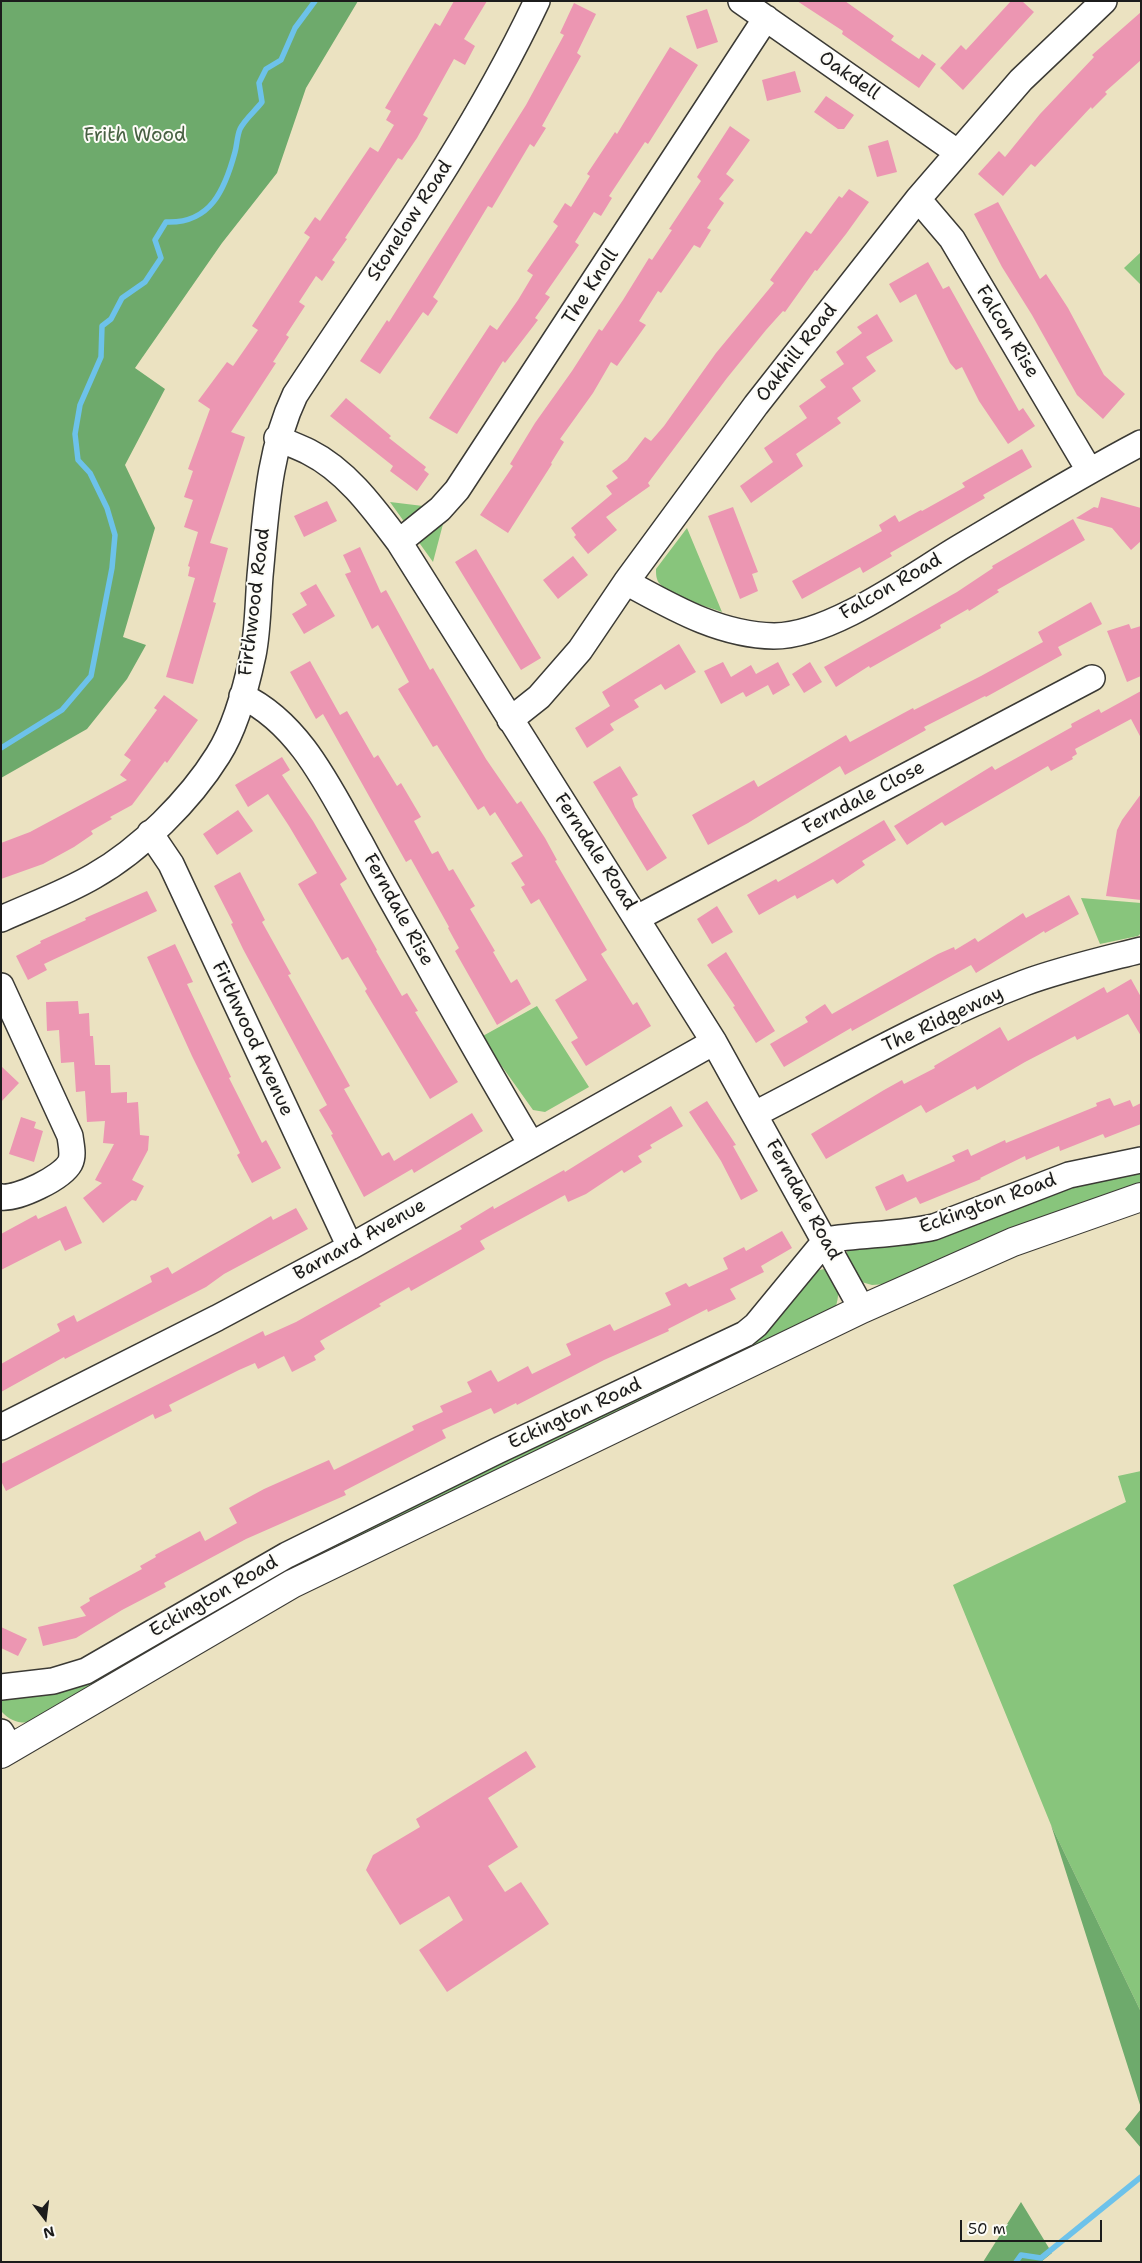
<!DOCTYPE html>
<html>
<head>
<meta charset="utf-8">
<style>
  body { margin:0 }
  #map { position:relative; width:1142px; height:2263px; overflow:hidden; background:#ebe2c1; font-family:"Shantell Sans",sans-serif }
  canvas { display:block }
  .frame { position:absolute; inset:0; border:2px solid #1c1c1c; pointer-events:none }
  .north { position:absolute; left:20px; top:2193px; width:50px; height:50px; -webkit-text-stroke:4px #fdfcf7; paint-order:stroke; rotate:165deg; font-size:14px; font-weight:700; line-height:20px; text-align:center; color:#1c1c1c }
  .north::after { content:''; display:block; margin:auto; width:18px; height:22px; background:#1c1c1c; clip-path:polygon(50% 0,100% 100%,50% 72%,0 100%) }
  .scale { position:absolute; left:960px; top:2220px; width:142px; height:22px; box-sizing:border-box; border:2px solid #1c1c1c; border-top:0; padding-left:6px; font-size:15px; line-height:18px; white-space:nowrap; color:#1c1c1c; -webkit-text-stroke:4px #fdfcf7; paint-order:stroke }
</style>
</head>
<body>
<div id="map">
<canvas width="1142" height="2263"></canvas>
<div class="frame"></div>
<div class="north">N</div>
<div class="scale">50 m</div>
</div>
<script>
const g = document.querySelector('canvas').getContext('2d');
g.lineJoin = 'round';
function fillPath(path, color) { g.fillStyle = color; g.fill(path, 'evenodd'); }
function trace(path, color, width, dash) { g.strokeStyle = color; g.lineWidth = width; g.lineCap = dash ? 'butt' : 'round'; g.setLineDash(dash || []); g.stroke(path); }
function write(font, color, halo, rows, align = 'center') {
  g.font = font + ' "Shantell Sans",sans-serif'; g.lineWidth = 4; g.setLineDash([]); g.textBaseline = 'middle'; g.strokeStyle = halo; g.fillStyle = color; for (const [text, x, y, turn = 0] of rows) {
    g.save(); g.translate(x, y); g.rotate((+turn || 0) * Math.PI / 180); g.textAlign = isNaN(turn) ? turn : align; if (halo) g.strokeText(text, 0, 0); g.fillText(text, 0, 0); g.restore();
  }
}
fillPath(new Path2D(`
  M1141 252V285L1124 268Z
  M390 502 423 506 443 524 433 562Z
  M687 528 722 612C705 606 672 597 660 584 656 580 656 574 656 569Z
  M1081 898 1141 903V933L1138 936 1100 944Z
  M537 1006 589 1087 545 1112 533 1110 481 1037Z
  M1141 1167V1186L886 1284 872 1285 858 1281 846 1254 850 1245Z
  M824 1269C839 1279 841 1293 835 1309L33 1722C19 1724 10 1721 1 1711V1697L746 1341 812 1272Z
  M1141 1471V2012L1051 1825 953 1585 1126 1502 1118 1476Z`), '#88c57c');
fillPath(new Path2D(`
  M1 1H358L306 88 277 173 222 243 135 368 165 389 125 465 155 528 123 637 146 645 127 679 87 729 1 778Z
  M1051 1825 1141 2012V2108Z
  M1141 2109V2148L1125 2129Z
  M1021 2202 1052 2253 1041 2262H983Z`), '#6eaa6c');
trace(new Path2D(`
  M1 748 62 710 91 676 112 568 115 535 107 508 90 473 78 460 75 434 80 405 101 357 102 326 111 319 122 298 145 282 161 258 155 240 166 222C211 224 225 189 235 152 237 145 237 136 240 129 244 120 256 110 262 102L259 83 266 69 281 60 295 28 315 1
  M1016 2262 1021 2255 1041 2258 1141 2177`), '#6dc2ea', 5.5);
fillPath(new Path2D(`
  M454 1H487L464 39 475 46 465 65 454 59 423 115 428 118 417 138 402 160 398 158 345 238 347 239 332 260 335 262 322 281 316 276 299 302 305 306 286 335 289 337 273 362 276 363 231 432 245 437 210 543 228 548 213 602 216 603 193 684 166 677 195 578 188 576 190 567 188 566 198 532 184 527 193 500 184 497 193 471 188 469 210 409 198 401 227 362 233 366 258 330 252 326 310 237 304 233 315 217 320 221 370 147 378 152 394 125 386 120 391 111 385 108 435 23 440 26Z
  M797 1H845L894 36 891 40 919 59 922 54 936 64 919 88 842 34 843 31Z
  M1011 1H1022L1034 12 963 90 940 68 961 45 966 50Z
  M574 3 596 14 577 53 581 56 542 126 546 128 534 147 530 144 492 208 488 206 433 297 438 301 428 316 423 312 380 374 360 361 387 320 389 322 448 229 526 105 564 35 560 33Z
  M707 9 718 42 697 49 686 16Z
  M1141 12V60L1105 92 1107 94 1092 109 1091 107 1035 167 1031 164 1003 196 978 174 999 151 1005 157 1040 114 1094 57 1092 55Z
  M670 47 698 65 648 144 645 142 609 196 612 198 601 216 594 212 575 242 579 245 545 294 550 297 535 318 538 320 505 363 503 361 457 434 429 418 490 325 497 330 518 300 533 275 527 271 558 226 553 222 565 203 571 207 590 176 587 174 615 132 617 134Z
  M795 71 801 92 767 101 762 80Z
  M826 96 854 115 844 129H838L814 112Z
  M730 126 750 140 726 174 734 180 719 199 724 203 707 228 711 230 700 248 694 245 661 293 658 291 639 321 646 325 617 366 611 362 593 393 560 439 564 442 551 463 552 464 508 533 480 515 513 466 510 464 535 423 572 371 599 329 602 331 623 300 649 258 652 260 672 230 669 229 701 181 697 177Z
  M888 140 897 172 877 177 868 146Z
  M849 189 869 202 846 234 817 271 815 270 785 312 783 311 766 330 727 378 648 483 650 486 606 517 617 530 588 554 574 537 576 535 571 528 612 494 606 486 618 478 612 471 627 460 645 437 651 441 664 426 716 353 774 283 770 280 806 231 811 234 839 196 842 198Z
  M998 202 1040 279 1046 274 1068 308 1104 375 1125 394 1103 419 1077 395 1032 315 1002 267 974 214Z
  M928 262 943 289 949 286 1019 411 1023 408 1035 426 1008 444 979 401 962 367 956 370 950 363 916 294 900 303 889 284Z
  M877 314 893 341 866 357 876 371 852 388 861 401 837 418 841 423 796 454 803 466 751 503 740 486 773 462 764 448 807 418 799 406 826 387 820 380 844 364 836 352 862 333 857 327Z
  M346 398 391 436 389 438 426 467 424 470 429 474 417 491 390 471 393 466 330 416Z
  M1022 449 1032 467 983 495 985 498 890 553 892 556 863 573 860 567 802 599 792 581 882 531 879 525 895 515 899 522 921 510 922 511 965 487 962 483Z
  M1101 497 1141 508V541L1131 550 1112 528 1076 518 1094 507 1098 508Z
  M327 501 337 521 304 537 294 516Z
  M733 507 758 572 752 574 758 591 740 599 708 516Z
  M1073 519 1085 540 997 590 999 592 969 611 968 609 940 625 941 628 870 668 869 666 836 687 824 667 957 592 993 568 992 566Z
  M360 547 381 593 386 590 430 670 433 668 486 759 517 804 521 801 545 838 557 860 555 861 607 950 601 954 633 1005 637 1002 651 1026 586 1066 571 1042 578 1038 555 1000 587 980 539 899 531 904 521 887 525 885 511 863 523 856 495 812 490 816 484 806 478 810 437 745 433 747 398 689 409 682 378 625 372 629 345 574 351 572 343 555Z
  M476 549 541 658 521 670 455 562Z
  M573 556 588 575 558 599 543 580Z
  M316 584 335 616 304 634 292 614 307 605 300 593Z
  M1091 602 1102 624 1058 647 1062 655 986 697 985 696 924 727 926 730 845 775 840 766 748 823 708 845 692 815 754 780 758 787 846 735 850 742 913 708 914 710 981 676 1043 642 1038 632Z
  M1129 624 1131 629 1141 626V676L1127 682 1107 631Z
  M679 644 696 672 665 690 661 684 634 700 639 707 610 724 614 730 587 748 575 728 610 706 602 692Z
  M310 661 340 715 347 711 374 758 378 755 397 786 401 783 421 817 414 821 432 854 438 851 449 871 453 869 475 906 470 909 495 951 493 952 511 983 517 979 531 1004 497 1025 455 951 459 948 448 928 449 927 411 859 406 862 323 714 316 719 290 672Z
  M723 662 731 677 751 665 756 674 778 662 790 685 773 695 768 685 746 697 743 692 721 704 704 671Z
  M810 662 822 682 804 693 792 674Z
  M1141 691V738L1131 719 1075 749 1077 754 1072 757 1073 759 1051 771 1048 766 945 826 942 822 907 845 894 826 992 766 995 770 1072 727 1071 724 1099 709 1101 713Z
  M164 695 198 720 167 763 165 761 132 805 110 817 112 819 91 831 93 834 74 847 43 864 1 879V843L30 832 127 780 120 775 131 760 124 755 157 710 154 708Z
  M282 757 290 770 282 775 313 821 347 879 340 884 377 950 376 951 402 996 407 993 418 1011 415 1012 458 1082 430 1099 365 991 367 989 348 957 342 960 298 884 317 873 289 826 268 794 248 807 235 785Z
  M620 766 638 795 632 798 635 807 667 858 647 871 593 782Z
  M1141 794V900L1106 896 1117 830 1122 820Z
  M238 810 253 831 217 855 203 834Z
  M884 820 896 840 862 861 865 865 837 884 833 879 797 899 795 895 759 915 747 895 776 879 778 882 815 861Z
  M240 872 265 920 262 922 291 974 288 975 350 1086 344 1089 382 1156 389 1152 394 1161 472 1113 483 1131 414 1173 412 1169 364 1197 331 1135 333 1134 319 1110 327 1105 243 949 231 924 233 923 214 886Z
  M147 891 157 911 44 964 47 970 28 980 16 956 41 943 40 941 86 920 85 918Z
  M1069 895 1079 914 1045 933 1044 931 976 973 971 965 852 1031 851 1028 784 1067 770 1044 808 1022 805 1017 825 1004 832 1014 938 954 954 947 955 950 975 938 978 942 1023 913 1026 918Z
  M717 906 733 932 712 944 697 919Z
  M175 944 193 982 187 984 231 1077 229 1078 262 1143 266 1140 281 1168 252 1183 237 1155 240 1153 192 1056 147 957Z
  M726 952 775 1031 756 1043 733 1007 735 1006 707 965Z
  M1131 979 1141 997V1036L1128 1014 1077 1040 1075 1036 1025 1062 977 1090 975 1086 926 1113 921 1105 826 1159 811 1134 884 1090 902 1080 904 1084 935 1068 934 1066 1000 1027 1008 1041 1104 987 1107 993Z
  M78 1001 79 1014 89 1013 90 1036H93L95 1065H110L111 1093 127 1092V1103L138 1102 140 1135 149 1136 148 1150 132 1180 144 1186 136 1201 132 1200 103 1223 83 1198 102 1183 95 1180 114 1144 103 1143 105 1121 87 1122 85 1091 76 1092 74 1062 61 1063 59 1030 47 1031 46 1002Z
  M1 1066 19 1083 1 1102Z
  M1110 1098 1114 1106 1130 1100 1133 1107 1141 1103V1124L1105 1138 1103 1134 1060 1151 1059 1146 1026 1160 1025 1156 980 1178 981 1179 920 1204 916 1197 886 1211 875 1187 903 1174 907 1182 955 1161 952 1156 968 1149 971 1156 1005 1140 1006 1143 1097 1106 1096 1103Z
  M707 1101 736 1145 733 1146 758 1191 741 1200 721 1161 689 1112Z
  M671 1106 683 1126 650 1145 652 1148 638 1156 642 1162 624 1173 622 1170 586 1194 568 1202 565 1195 480 1241 485 1249 411 1291 409 1287 379 1304 381 1306 320 1341 325 1349 314 1356 316 1360 292 1372 284 1356 258 1369 255 1363 239 1370 169 1405 172 1411 155 1419 153 1414 6 1491 1 1481V1464L263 1331 265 1336 296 1322 462 1229 460 1226 493 1206 494 1209 564 1170 565 1172Z
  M21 1117 36 1122 34 1128 43 1131 34 1162 9 1154Z
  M66 1206 82 1243 65 1251 60 1240 1 1270V1234L36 1215 38 1219Z
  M296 1208 308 1229 224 1274 206 1287 65 1359 64 1357 1 1392V1364L60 1331 57 1324 74 1315 77 1322 152 1282 150 1276 168 1267 172 1274 271 1216 273 1220Z
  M782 1231 792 1248 761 1266 764 1272 730 1289 736 1299 708 1312 707 1309 668 1329 669 1331 604 1360 517 1405 516 1403 494 1414 491 1408 442 1430 446 1438 344 1491 346 1495 246 1539 164 1583 166 1587 122 1610 76 1638 43 1646 38 1627 86 1616 80 1607 90 1601 89 1598 142 1569 140 1566 156 1557 155 1555 200 1531 205 1541 237 1523 229 1508 264 1489 329 1460 334 1470 414 1430 412 1426 443 1412 440 1406 472 1392 467 1382 491 1370 498 1382 528 1366 532 1374 571 1355 566 1344 610 1324 614 1331 671 1305 665 1293 686 1283 689 1287 728 1269 723 1258 744 1247 746 1251Z
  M1 1627 27 1639 18 1656 1 1648Z
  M526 1751 536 1767 488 1798 518 1847 488 1866 505 1892 521 1882 549 1924 447 1992 419 1950 463 1920 449 1896 400 1925 366 1870 373 1855 420 1827 416 1819Z`), '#ec96b2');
const minor = new Path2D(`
  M741 1 957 152
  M918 199 952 239 1089 470
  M277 438C288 443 299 447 309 452 347 471 374 509 399 542L714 1042 862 1309
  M399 542 440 509 457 490 766 18
  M626 582C672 607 719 635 774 636 830 636 909 578 957 549 1018 513 1078 476 1141 443
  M242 696C301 724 330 790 361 844 380 880 400 915 420 950 456 1015 493 1080 531 1144
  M510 720 539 697 580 650 626 582 756 405 918 199 1021 80 1104 1
  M150 833 171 864 350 1247
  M637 918 1092 678
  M1 919C32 905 65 893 94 876 140 850 190 800 218 755 236 727 246 688 253 655 258 630 258 602 260 576 266 514 268 452 295 395 380 266 471 141 537 1
  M1 986 70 1136C71 1145 74 1155 70 1163 62 1178 18 1199 1 1197
  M755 1114C843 1069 931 1018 1024 983 1062 969 1102 960 1141 950
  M1 1427 217 1318 350 1247 714 1042
  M1 1687 53 1681 86 1671 287 1555 497 1451 745 1334 756 1325 826 1240C861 1234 899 1235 934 1227L1069 1175 1141 1160
  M1 1732 11 1749`);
const major = new Path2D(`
  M1 1754 292 1584 862 1309 1013 1242 1141 1197`);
trace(minor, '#3b3a35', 28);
trace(major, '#3b3a35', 30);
trace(minor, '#fff', 25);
trace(major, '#fff', 28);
write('19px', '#1c1c1c', '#fdfcf7', [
  ["Oakdell",849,76,35],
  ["Stonelow Road",410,221,-57],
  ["The Knoll",591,287,-57],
  ["Falcon Rise",1007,332,59],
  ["Oakhill Road",797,353,-52],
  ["Falcon Road",891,587,-30],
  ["Firthwood Road",255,602,-83],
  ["Ferndale Close",864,798,-28],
  ["Ferndale Road",595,852,57],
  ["Ferndale Rise",398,910,61],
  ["The Ridgeway",943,1020,-25],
  ["Firthwood Avenue",252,1039,65],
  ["Ferndale Road",803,1200,61],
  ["Eckington Road",988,1204,-20],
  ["Barnard Avenue",360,1240,-29],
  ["Eckington Road",575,1414,-25],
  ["Eckington Road",214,1597,-30]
]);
write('19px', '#476042', '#fdfcf7', [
  ["Frith Wood",135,136]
]);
</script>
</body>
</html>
